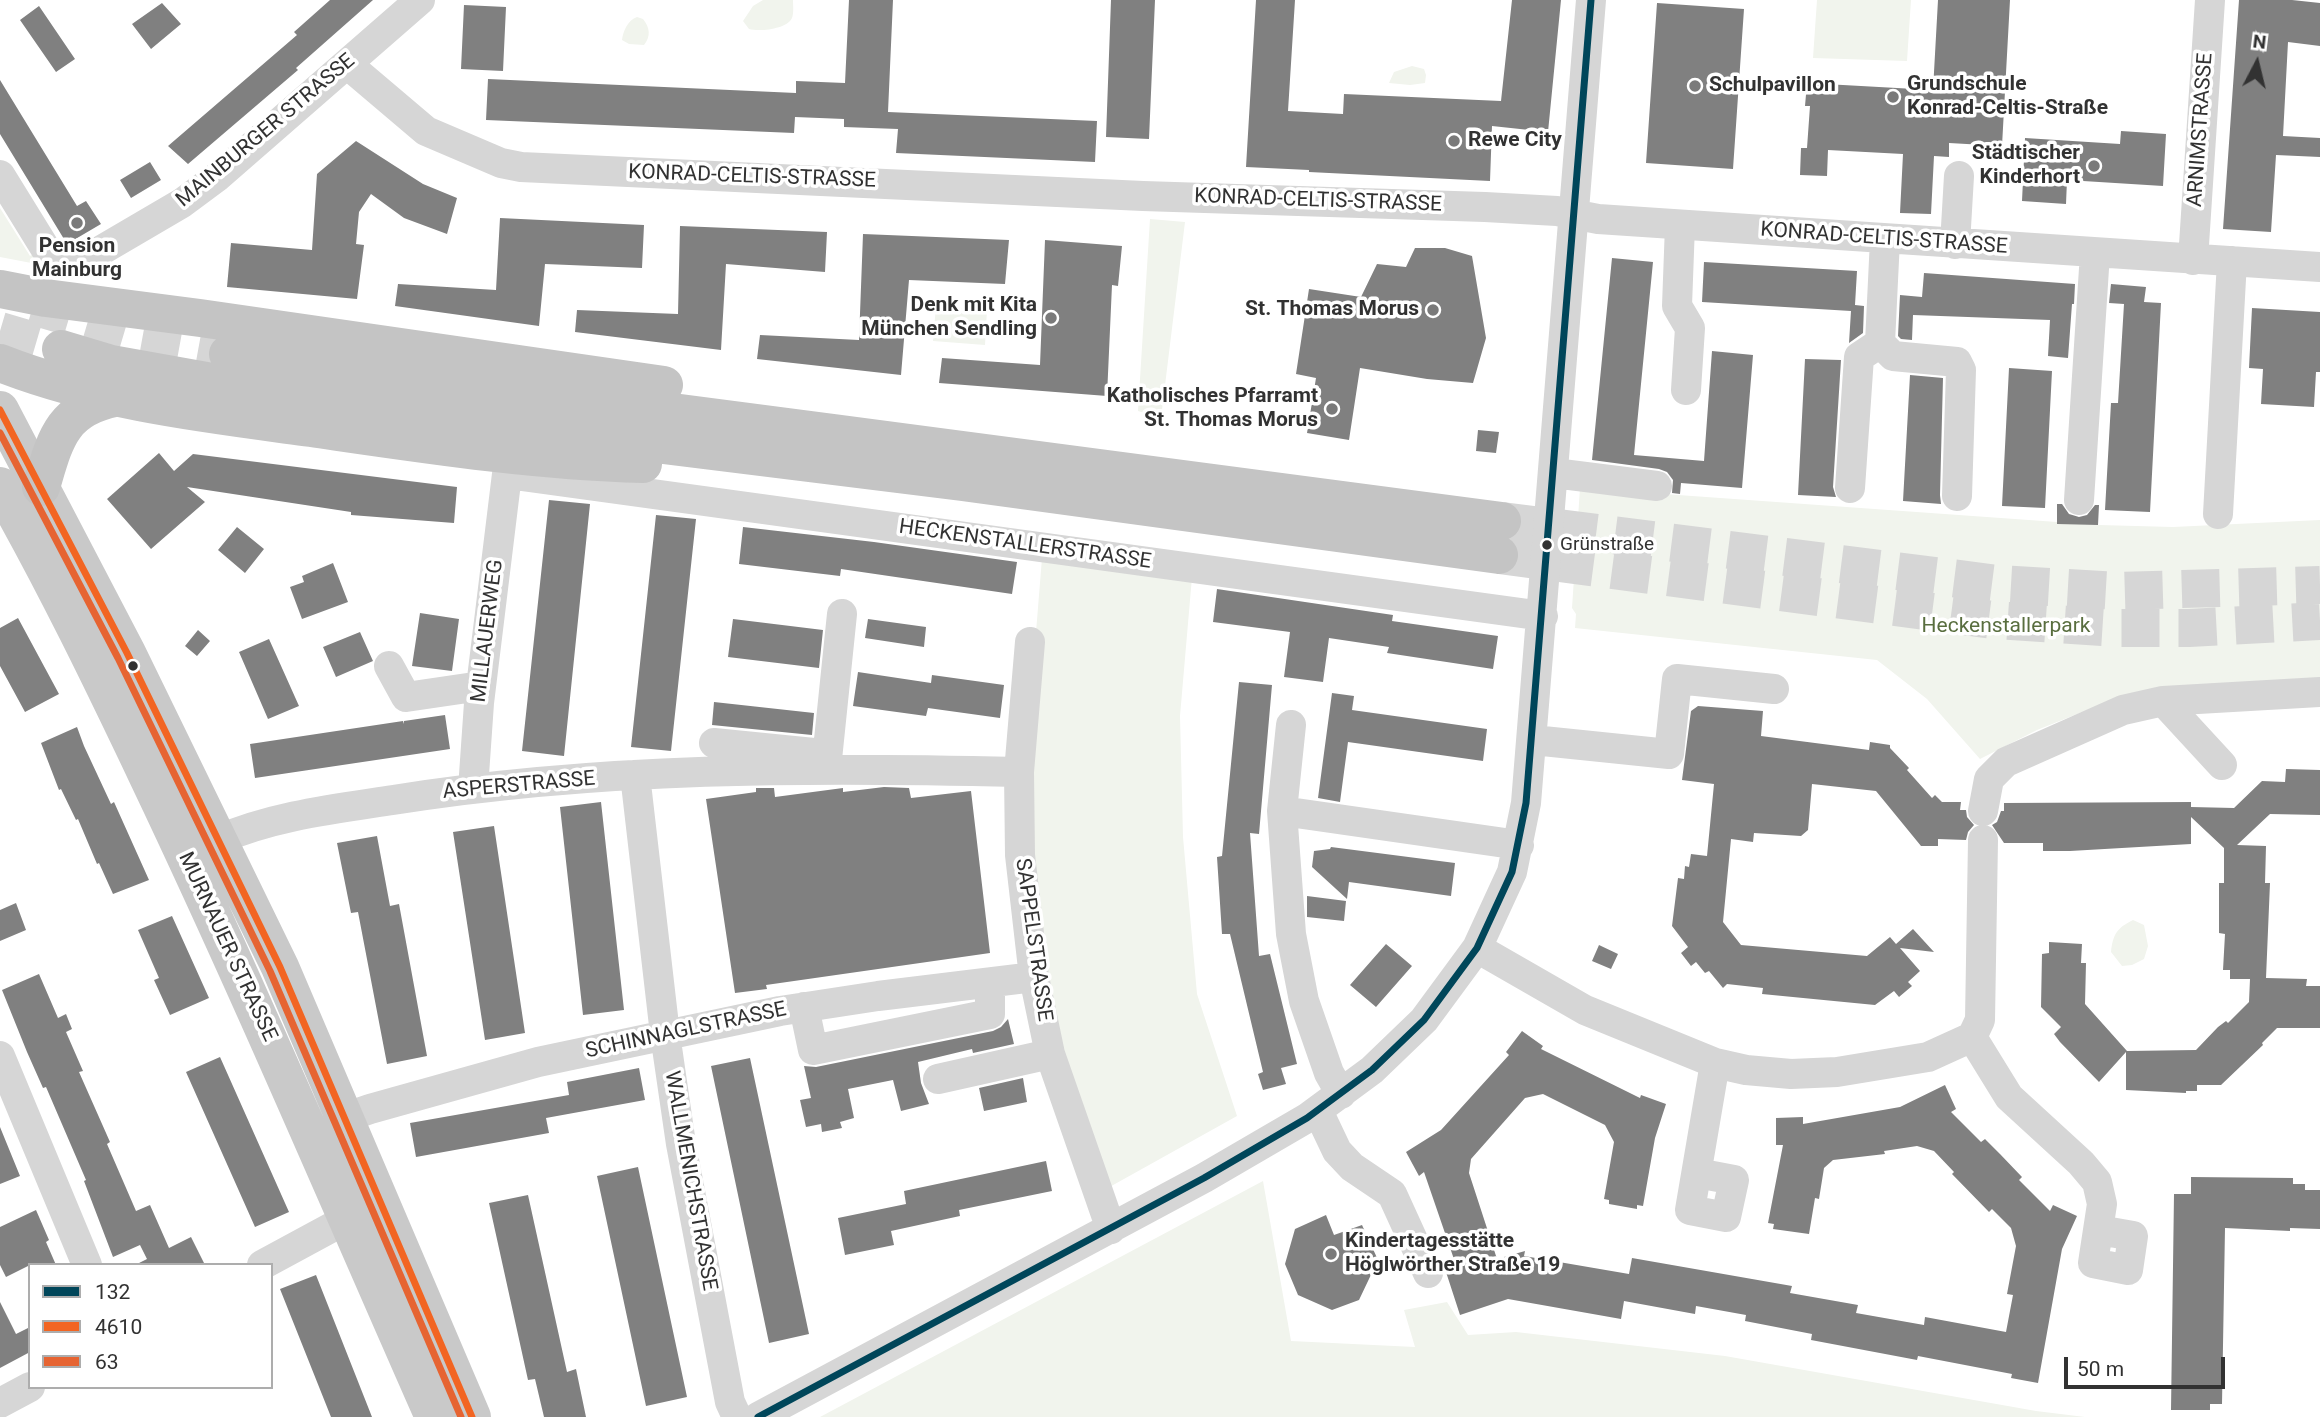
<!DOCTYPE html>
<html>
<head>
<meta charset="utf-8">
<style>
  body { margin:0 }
  #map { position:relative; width:2320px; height:1417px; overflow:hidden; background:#fff; font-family:Roboto,sans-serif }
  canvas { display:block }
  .legend { position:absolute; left:28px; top:1263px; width:245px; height:126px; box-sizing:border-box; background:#fff; border:2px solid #adadad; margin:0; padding:9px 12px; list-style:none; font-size:21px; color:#323232 }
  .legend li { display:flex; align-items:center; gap:14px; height:35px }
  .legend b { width:35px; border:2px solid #adadad }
  .north { position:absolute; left:2222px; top:28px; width:70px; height:70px; -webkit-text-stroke:5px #fff; paint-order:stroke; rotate:7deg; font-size:19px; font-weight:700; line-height:28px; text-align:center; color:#323232 }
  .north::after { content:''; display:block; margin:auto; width:24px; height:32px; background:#323232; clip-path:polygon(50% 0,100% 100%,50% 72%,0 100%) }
  .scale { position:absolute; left:2064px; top:1357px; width:161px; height:32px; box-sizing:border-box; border:4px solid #323232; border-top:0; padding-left:9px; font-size:21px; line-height:24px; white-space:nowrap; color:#323232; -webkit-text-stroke:5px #fff; paint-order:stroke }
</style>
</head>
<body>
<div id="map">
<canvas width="2320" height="1417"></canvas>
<ul class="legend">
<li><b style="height:9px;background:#00465a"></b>132</li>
<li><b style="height:9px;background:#f26522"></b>4610</li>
<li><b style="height:9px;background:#e66432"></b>63</li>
</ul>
<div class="north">N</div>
<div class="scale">50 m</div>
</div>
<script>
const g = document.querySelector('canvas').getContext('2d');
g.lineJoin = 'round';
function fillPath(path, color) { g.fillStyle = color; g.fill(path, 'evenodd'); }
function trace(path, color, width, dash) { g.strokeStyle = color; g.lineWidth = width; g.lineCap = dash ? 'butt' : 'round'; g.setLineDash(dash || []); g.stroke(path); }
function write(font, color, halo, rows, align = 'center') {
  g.font = font + ' Roboto,sans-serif'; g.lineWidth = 7; g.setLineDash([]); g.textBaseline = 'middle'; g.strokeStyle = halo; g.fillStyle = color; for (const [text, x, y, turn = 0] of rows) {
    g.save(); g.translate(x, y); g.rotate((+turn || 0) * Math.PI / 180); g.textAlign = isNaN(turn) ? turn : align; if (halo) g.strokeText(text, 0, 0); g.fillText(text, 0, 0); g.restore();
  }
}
fillPath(new Path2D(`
  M763 0H793C793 5 794 13 792 18 787 29 760 32 749 29L743 21 753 6Z
  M1817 0H1911L1907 61 1813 58Z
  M637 17 643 19C650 28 651 36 644 45L629 44 622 40C623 31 628 20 637 17Z
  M1412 66 1424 69 1426 75 1425 83 1410 85 1389 83 1394 72Z
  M0 208 30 256 37 252 47 266 0 257Z
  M1150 219 1185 222 1161 418 1138 411Z
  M936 306 987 310 985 345 933 341Z
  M1580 488 2099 525 2173 527 2320 520V684L2105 703 2037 730 1980 759 1927 699 1877 660 1575 628 1576 614 1572 608Z
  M1042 558 1192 577 1180 716 1183 837 1197 994 1237 1116 1106 1189 1075 1102 1048 977 1031 842 1026 756Z
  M2133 920 2144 925 2148 946 2144 959 2132 965 2122 966 2111 952C2113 934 2117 928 2133 920Z
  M1263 1181 1291 1341 1415 1347 1404 1310 1447 1302 1468 1335 1516 1332 1725 1356 2036 1411 2085 1417H820Z`), '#f1f4ed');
fillPath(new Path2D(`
  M330 0H373L296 68 298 70 188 164 168 146 297 35 294 32Z
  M849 0H893L888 112 1097 121 1095 162 896 153 898 129 844 127V119L795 117 794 133 486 120 488 79 796 93V81L845 83Z
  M1111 0H1155L1149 139 1106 137Z
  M1256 0H1295L1288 111 1343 114 1344 94 1501 101 1512 0H1561L1548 132 1492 126 1490 181 1309 172V170L1246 167Z
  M1938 0H2010L2002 146 1949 143V157L1934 156 1931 214 1900 213 1903 154 1828 150 1827 176 1800 175 1801 148H1807L1810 106H1805L1807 83 1933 90Z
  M2239 0H2292L2320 3V46L2288 42 2283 136 2320 138V157L2276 155 2271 232 2223 229Z
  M162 3 181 24 151 49 132 24Z
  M1657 3 1744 9 1733 169 1646 163Z
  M464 5 506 7 503 71 461 69Z
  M39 6 75 59 56 72 20 20Z
  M0 80 77 206 86 201 101 224 67 244 0 134Z
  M2121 131 2166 134 2163 186 2067 180 2066 204 2022 201 2025 138 2120 144Z
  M356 141 423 184 457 198 447 234 404 218 371 194 359 212 356 244 364 245 357 299 227 287 231 243 312 250 317 174Z
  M150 162 161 180 131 198 120 180Z
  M500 218 644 225 642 268 545 264 539 326 395 306 398 284 496 290Z
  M680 226 827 232 825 272 726 264 721 350 575 332 577 310 678 314Z
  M863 234 1009 240 1005 284 909 280 901 375 757 359 760 335 859 340Z
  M1045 240 1122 246 1118 286 1112 285 1107 396 939 383 942 358 1040 365Z
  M1415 248H1445L1472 256 1486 338 1473 383 1427 379 1360 368 1349 440 1307 433 1316 378 1296 374 1309 289 1361 297 1377 264 1406 267Z
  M1612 258 1653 262 1634 455 1704 461 1712 351 1753 355 1742 488 1681 483 1680 494 1672 493 1673 480 1667 472 1659 469 1592 460Z
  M1704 262 1857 271 1855 305 1864 306 1863 333 1849 343 1851 311 1702 302Z
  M1924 273 2075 284 2074 304H2072L2068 358 2048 356 2050 320 1913 315 1912 340 1901 339 1898 336 1900 295 1922 297Z
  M2111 284 2146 287 2144 302 2161 303 2150 512 2105 510 2111 403H2118L2124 304 2109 303Z
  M2252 308 2320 312V372H2316L2314 407 2261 404 2263 369 2249 368Z
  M1805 359 1841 360 1833 487 1836 497 1798 495Z
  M2009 368 2052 371 2045 508 2002 506Z
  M1910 375 1943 378 1940 495 1941 504 1903 501Z
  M1478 430 1499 432 1496 453 1476 451Z
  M159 453 174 471 193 454 457 487 454 523 351 515V512L187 487 205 502 151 549 107 499Z
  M549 500 590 504 564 756 522 751Z
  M2057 504H2062L2069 514 2079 517 2087 515 2095 505H2099L2098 525 2057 524Z
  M656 515 696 519 671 751 631 747Z
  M237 527 264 549 245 573 218 550Z
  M743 527 874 542 1017 562 1012 594 841 569 840 576 739 564Z
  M333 563 348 602 302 619 290 587 304 582 302 576Z
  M1217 589 1393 615 1392 621 1498 636 1493 669 1387 653 1389 647 1329 638 1323 682 1284 677 1290 632 1213 622Z
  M420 613 459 619 452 671 412 666Z
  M18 618 59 694 25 712 0 666V628Z
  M733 619 823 630 819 668 728 657Z
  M868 619 926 627 924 647 865 638Z
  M198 630 210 641 197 656 185 646Z
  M360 632 373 661 336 677 323 647Z
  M269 639 299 706 268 719 239 652Z
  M858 672 931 683 932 675 1004 685 1000 718 928 708 926 716 853 706Z
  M1239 682 1272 685 1259 834 1250 833 1259 956 1270 954 1297 1064 1281 1068 1286 1084 1263 1090 1258 1074 1263 1072 1230 934H1222L1217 857 1222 856Z
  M1332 693 1354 696 1352 710 1487 729 1483 761 1348 742 1340 802 1318 798Z
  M714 702 814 713 812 735 712 725Z
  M1698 706 1763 711 1761 736 1869 750 1870 742 1890 745V748L1909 768 1907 770 1932 798 1935 795 1942 802H1961L1960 810H1966L1967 817 1974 825 1968 832 1966 840 1938 839V846H1921L1876 791 1812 784 1808 830 1801 836 1754 833 1753 842 1731 839 1723 922 1741 945 1867 956 1890 937 1896 944 1913 929 1934 952 1900 948 1920 971 1908 982 1912 986 1899 997 1894 991 1875 1005 1762 994 1763 988 1727 984 1723 988 1709 971 1705 973 1696 962 1691 966 1681 953 1688 947 1672 926 1678 878 1684 879 1685 866 1689 867 1691 854 1707 856 1714 784 1682 780 1691 711Z
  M445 715 450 749 255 778 250 744 403 721 404 724V721Z
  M77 727 84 746 111 804 114 802 149 880 113 894 99 863 97 864 78 819 76 820 61 789 59 790 41 743Z
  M2286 769 2320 770V815L2270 814 2237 845 2266 846 2265 883H2270L2266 978 2307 979 2306 986H2320V1028H2277L2262 1043 2263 1045 2221 1085H2197V1091H2186V1093L2126 1090V1052L2099 1082 2060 1042 2054 1034 2061 1027 2041 1007 2042 954 2049 953V942L2082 944 2081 963H2086L2085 1004 2127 1051 2196 1050 2218 1027 2226 1021 2228 1023 2249 1002 2250 979H2230V970H2223L2225 934 2219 933V883H2224V848L2191 817V844L2070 851H2043V843H2004L1992 825 1997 822 2001 811H2004V803L2191 802V807L2234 808 2262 781 2285 782Z
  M884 787 909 788 911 798 971 791 990 953 766 985 767 989 735 993 706 799 756 792V788H774L775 797 843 788V792Z
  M601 802 624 1010 583 1015 560 807Z
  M494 826 525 1033 485 1040 453 832Z
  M377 836 390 906 399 904 427 1056 387 1064 358 912 351 913 337 843Z
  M1331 847 1455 863 1451 896 1349 882 1347 899 1312 867 1314 851 1330 849Z
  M1307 896 1346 901 1344 921 1307 917Z
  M16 903 26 930 0 941V910Z
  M172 916 209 998 170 1015 154 980 159 978 138 930Z
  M1386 944 1412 966 1376 1007 1350 985Z
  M1599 945 1618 954 1611 969 1592 961Z
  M39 974 58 1018 66 1014 72 1029 66 1032 83 1071 79 1072 110 1142 107 1144 136 1211 150 1205 169 1248 191 1237 205 1265H135L147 1259 140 1245 113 1257 84 1181 86 1180 46 1087 43 1088 27 1052 2 990Z
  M1008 1019 1014 1044 973 1053 972 1049 918 1062 921 1083 929 1104 901 1111 893 1080 848 1089 854 1118 840 1122 842 1128 822 1132 821 1124 806 1127 800 1100 811 1098 804 1066 816 1067 993 1031 1001 1027Z
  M1522 1031 1543 1046 1541 1049 1640 1098 1641 1095 1666 1104 1655 1138 1643 1206 1637 1205V1209L1609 1204V1200L1604 1199 1614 1142 1605 1125 1543 1094 1525 1098 1471 1159 1469 1173 1497 1259 1525 1251 1524 1256 1629 1274 1632 1258 1792 1286 1790 1293 1858 1305 1856 1313 1924 1325 1925 1317 2006 1332 2013 1295 2007 1294 2016 1246 2011 1228 1992 1209 1989 1212 1952 1174 1954 1172 1934 1151 1917 1146 1884 1151 1885 1154 1833 1160 1824 1168 1819 1199 1815 1198 1809 1234 1773 1229 1774 1224 1768 1223 1783 1145H1776V1118L1803 1117V1124L1900 1107 1945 1085 1956 1109 1951 1112 1981 1142 1985 1139 2000 1154 2022 1177 2019 1180 2050 1211 2053 1205 2077 1216 2062 1249 2038 1383 2011 1378 2012 1374 1991 1370 1918 1356 1917 1360 1811 1340 1812 1334 1745 1321 1746 1315 1696 1306 1695 1314 1624 1301 1621 1319 1508 1299 1460 1315 1446 1272 1457 1268 1424 1172 1419 1176 1406 1152 1441 1130 1509 1055 1506 1052Z
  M220 1057 289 1212 255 1227 186 1072Z
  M750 1058 809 1334 769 1343 711 1066Z
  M639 1068 645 1100 546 1118 549 1133 416 1157 410 1123 569 1095 567 1082Z
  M1023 1078 1027 1102 984 1111 979 1088Z
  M0 1127 20 1176 0 1184Z
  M1046 1161 1052 1191 959 1210 960 1216 891 1231 894 1245 845 1255 838 1218 906 1204 904 1191Z
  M638 1167 687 1397 646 1406 597 1176Z
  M2191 1177 2293 1178V1184H2305V1190H2320V1229L2290 1228V1231L2225 1228 2222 1404H2210V1410H2171L2174 1194H2191Z
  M528 1195 567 1372 576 1369 586 1417H544L535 1379 528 1380 489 1203Z
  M36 1210 49 1240 46 1242 56 1265H30L6 1277 0 1265V1227Z
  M1326 1215 1334 1235 1362 1225 1378 1260 1359 1300 1332 1310 1298 1295 1285 1264 1295 1229Z
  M316 1275 372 1417H331L280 1289Z
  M0 1302 16 1334 30 1327V1352L0 1368Z`), '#808080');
trace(new Path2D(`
  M33 306 140 338 228 354
  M0 331 61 349
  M1502 521 1998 584 2118 591 2320 585
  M1499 555 1994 620 2117 628H2189L2320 621`), '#d6d6d6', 38, [38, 19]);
trace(new Path2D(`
  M347 64 426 131 501 163 521 167 1143 196 1485 207 1557 211 1598 219 2320 267
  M0 175 50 256C60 266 70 266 83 261L182 203 217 177 420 0
  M1680 225 1677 306 1690 328 1686 390
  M1955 244 1959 176
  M2193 260 2210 0
  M1880 343 1893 356 1957 362 1961 370 1957 496
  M1554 473 1657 486
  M1850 488 1859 357 1880 343 1885 239
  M2079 500 2095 253
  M2218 514 2232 261
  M1030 642 1019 772 1020 855 1034 977 1050 1054 1111 1229
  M389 666 406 697 481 686
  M2163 701 2222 765
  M1291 725 1282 811 1291 934 1304 1001 1329 1073 1341 1094
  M1533 740 1669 754 1677 679 1774 689
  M714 743 814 753
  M826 769 842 614
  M635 775 665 1034 681 1144 730 1402 737 1417
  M473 789 479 703 507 474 1543 616
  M1282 811 1519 845
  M1983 811 1989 779 2006 762 2123 710 2163 701 2320 692
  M218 840C273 816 334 809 393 800 600 767 810 767 1019 772
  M1477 948 1585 1010 1715 1063 1746 1070 1791 1074 1837 1072 1928 1057 1972 1037 1980 1020 1983 840
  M804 1007 813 1050 990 1014V983
  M1972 1037 2009 1097 2081 1163 2097 1182 2102 1204 2093 1263 2128 1270 2133 1236 2099 1230
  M0 1056 87 1265
  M938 1079 1050 1054
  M1318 1111 1337 1151 1352 1167 1392 1194 1428 1273
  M344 1118 370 1109 538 1062 780 1011 878 996 1034 977
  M1697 1173 1734 1180 1726 1217 1690 1210 1715 1063
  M262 1265 347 1219
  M0 1403 30 1387
  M758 1417 1204 1178 1307 1118 1372 1070 1424 1020 1477 948 1512 872 1526 803 1591 0`), '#d6d6d6', 30);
trace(new Path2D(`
  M0 410 127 653 280 967 472 1417
  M0 486C54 581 102 680 149 779 249 989 340 1204 434 1417`), '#c9c9c9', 38);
trace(new Path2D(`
  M0 289 46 298 200 318 664 385
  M61 349 111 364 223 384 623 440 962 482 1499 555
  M228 354C653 410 1077 464 1502 521
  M0 363C99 402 207 414 311 428 422 444 532 461 643 464
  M41 487C55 440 61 409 115 398`), '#c4c4c4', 38);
trace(new Path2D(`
  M758 1417 1204 1178 1307 1118 1372 1070 1424 1020 1477 948 1512 872 1526 803 1591 0`), '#00465a', 7);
trace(new Path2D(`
  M0 410 127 653 280 967 472 1417`), '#f26522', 7);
trace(new Path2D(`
  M0 433 118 658 270 971 461 1417`), '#e66432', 7);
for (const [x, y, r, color] of [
  [1695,86,7,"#7a7a7a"],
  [1893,97,7,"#7a7a7a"],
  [1454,141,7,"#7a7a7a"],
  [2094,166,7,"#7a7a7a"],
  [77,223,7,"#7a7a7a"],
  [1433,310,7,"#7a7a7a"],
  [1051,318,7,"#7a7a7a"],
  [1332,409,7,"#7a7a7a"],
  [1547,545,6,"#323232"],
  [133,666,6,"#323232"],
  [1331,1254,7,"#7a7a7a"]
]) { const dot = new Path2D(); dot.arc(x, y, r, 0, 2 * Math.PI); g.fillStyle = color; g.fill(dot); trace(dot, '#fff', 2.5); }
write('19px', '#323232', '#fff', [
  ["Grünstraße",1560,545]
], 'left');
write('bold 21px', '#323232', '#fff', [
  ["Grundschule",1907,85],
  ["Konrad-Celtis-Straße",1907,109],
  ["Schulpavillon",1709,86],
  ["Rewe City",1468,141],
  ["Städtischer",2080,154,"right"],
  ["Kinderhort",2080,178,"right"],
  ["Pension",77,247,"center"],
  ["Mainburg",77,271,"center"],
  ["Denk mit Kita",1037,306,"right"],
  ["München Sendling",1037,330,"right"],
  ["St. Thomas Morus",1419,310,"right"],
  ["Katholisches Pfarramt",1318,397,"right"],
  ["St. Thomas Morus",1318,421,"right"],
  ["Kindertagesstätte",1345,1242],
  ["Höglwörther Straße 19",1345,1266]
], 'left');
write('21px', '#323232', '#fff', [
  ["ARNIMSTRASSE",2201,130,-86],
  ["MAINBURGER STRASSE",266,131,-40],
  ["KONRAD-CELTIS-STRASSE",752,177,2],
  ["KONRAD-CELTIS-STRASSE",1318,201,2],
  ["KONRAD-CELTIS-STRASSE",1884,239,4],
  ["HECKENSTALLERSTRASSE",1025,545,8],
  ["MILLAUERWEG",488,631,-83],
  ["ASPERSTRASSE",519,786,-5],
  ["SAPPELSTRASSE",1033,940,82],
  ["MURNAUER STRASSE",227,947,65],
  ["SCHINNAGLSTRASSE",686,1031,-12],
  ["WALLMENICHSTRASSE",690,1181,80]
]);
write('21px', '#596e3f', '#fff', [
  ["Heckenstallerpark",2006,627]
]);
</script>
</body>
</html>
